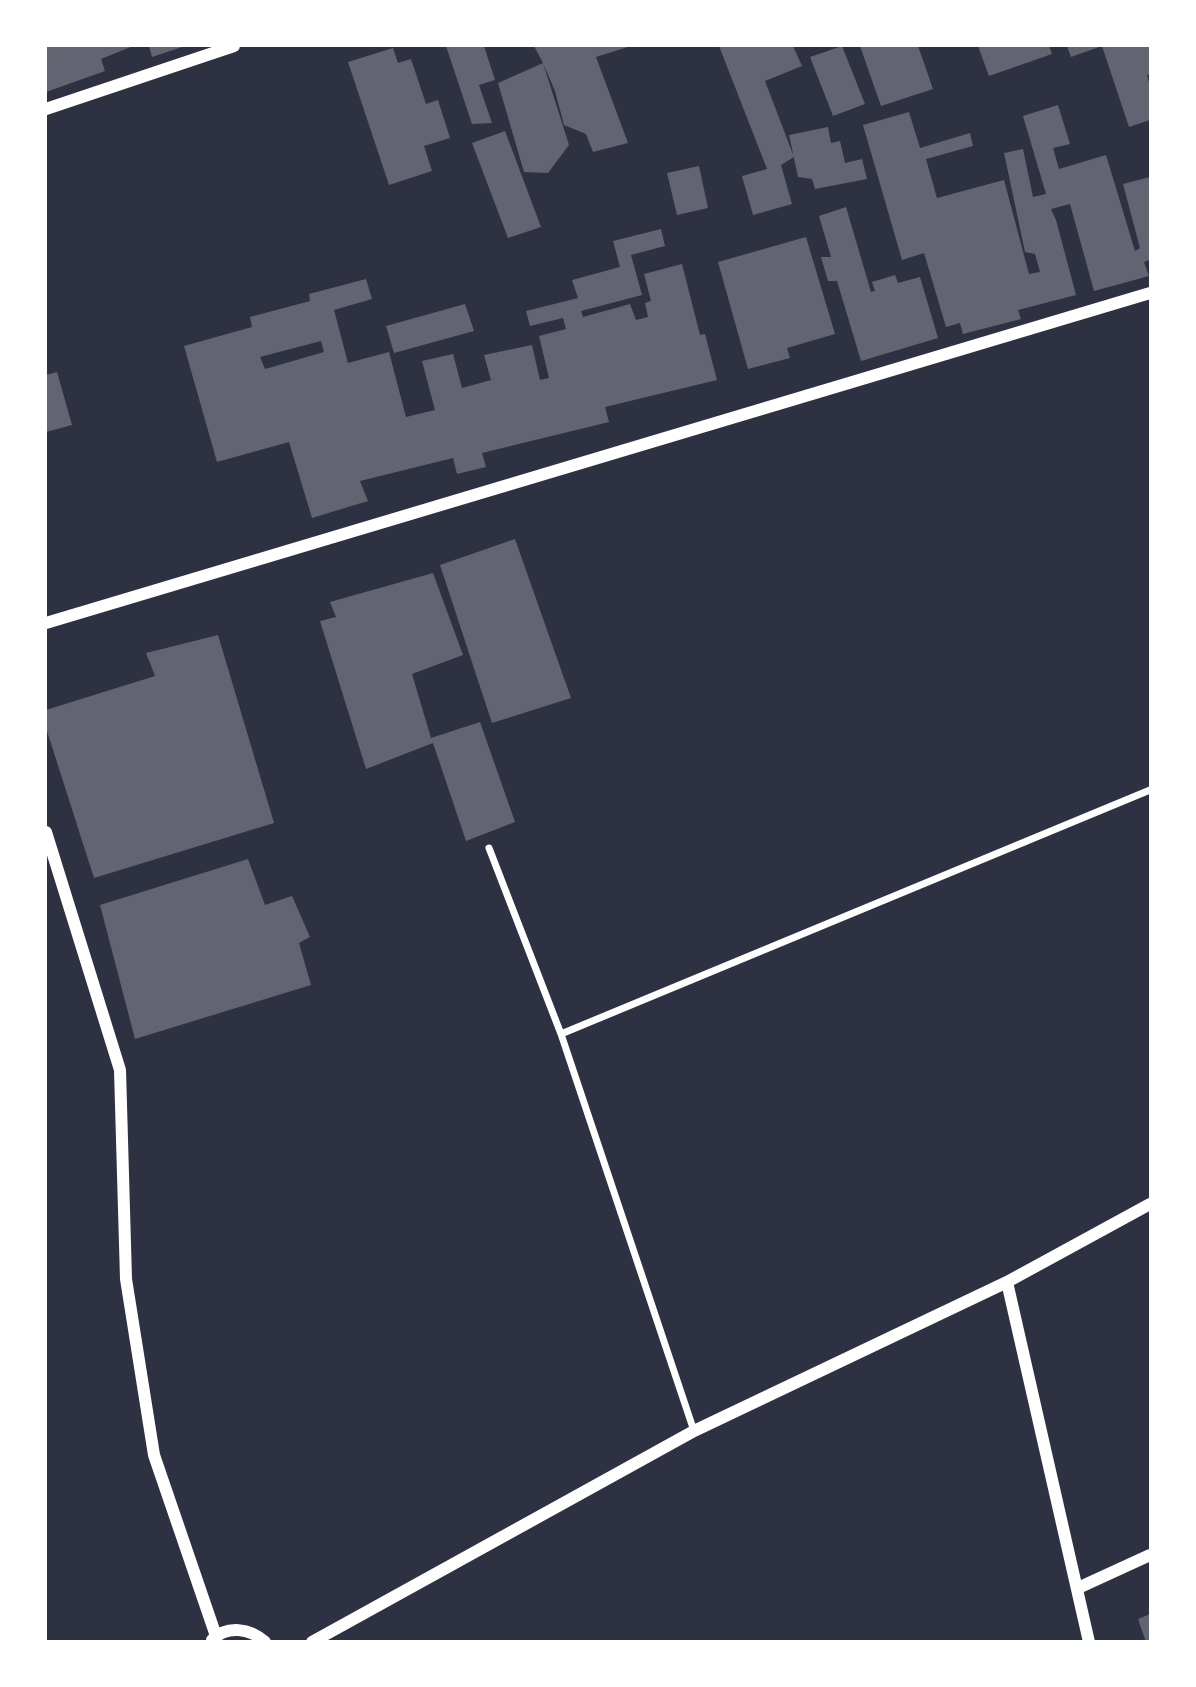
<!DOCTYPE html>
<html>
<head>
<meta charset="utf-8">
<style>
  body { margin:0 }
  #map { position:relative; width:1196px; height:1687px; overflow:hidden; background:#2d3142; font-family:"DejaVu Sans",sans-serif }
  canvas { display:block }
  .frame { position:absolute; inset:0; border:47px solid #fff; pointer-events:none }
</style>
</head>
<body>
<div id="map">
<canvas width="1196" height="1687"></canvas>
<div class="frame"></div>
</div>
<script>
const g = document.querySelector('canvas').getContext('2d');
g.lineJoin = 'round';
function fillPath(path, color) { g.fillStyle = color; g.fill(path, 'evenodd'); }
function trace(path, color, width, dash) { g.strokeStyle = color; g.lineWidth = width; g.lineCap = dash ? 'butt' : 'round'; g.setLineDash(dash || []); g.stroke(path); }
fillPath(new Path2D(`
  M46 46H133L101 59 105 71 46 92Z
  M149 46H185L152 57Z
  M446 46H484L495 80 479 85 492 123 472 124Z
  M534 46H631L596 57 628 143 593 152 586 134 564 125 555 91 543 63 569 145 548 173 524 172 498 83 543 63Z
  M719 46H793L802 66 765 81 794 157 781 165 792 204 753 215 742 176 767 169Z
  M842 46 865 104 833 116 810 57Z
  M860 46H918L933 89 881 106Z
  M978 46H1049L1052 54 989 76Z
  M1067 46H1150V74L1147 75 1150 86V120L1129 127 1102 46 1071 57Z
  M393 48 398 63 411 59 426 104 438 100 450 138 424 146 432 171 389 185 348 62Z
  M1058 105 1070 144 1053 148 1059 169 1106 155 1135 251 1140 248 1123 184 1150 177V260L1144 262 1149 276 1094 291 1070 204 1051 209 1056 220 1076 295 1018 310 1021 319 963 334 960 323 946 327 924 253 902 260 863 125 909 112 920 148 970 133 973 146 926 159 937 198 1004 180 1029 274 1040 272 1035 254 1025 252 1004 153 1023 149 1033 197 1046 194 1023 116Z
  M828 127 831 143 840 141 845 163 862 159 867 179 815 189 812 179 798 177 789 135Z
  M505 131 541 227 508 238 472 143Z
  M699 166 708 208 677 215 667 173Z
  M846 207 871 292 875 291 872 282 895 275 898 283 920 277 938 338 861 361 837 281H828L821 257H831L819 216Z
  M661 229 665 246 631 255 642 295 581 311 583 317 630 304 636 320 648 317 645 303 651 301 644 274 682 264 700 335 705 334 717 380 605 407 609 422 482 453 486 467 457 474 453 458 360 481 368 501 312 518 289 442 217 462 184 346 252 327 250 317 310 301 309 294 366 279 372 299 334 310 348 363 389 352 406 417 435 410 422 361 453 354 462 388 491 380 484 355 532 345 540 380 549 378 539 336 566 329 563 318 530 326 526 311 578 298 572 280 620 267 613 241ZM321 341 324 352 265 369 260 357Z
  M806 237 835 334 787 348 790 358 748 369 718 262Z
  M465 304 474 331 394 353 386 326Z
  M57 372 72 425 46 432V375Z
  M515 539 571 698 492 723 440 565Z
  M433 573 463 655 412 674 431 738 480 722 515 822 466 841 433 743 366 769 320 621 336 617 330 602Z
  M218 635 274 823 94 878 46 728V710L155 676 146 653Z
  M248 859 265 905 292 896 310 937 299 943 311 985 135 1039 100 905Z
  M1150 1614V1642H1146L1138 1619Z`), '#626471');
trace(new Path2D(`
  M489 848 561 1034 694 1431
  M561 1034 1150 790`), '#fff', 7);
trace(new Path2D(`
  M46 109 234 46
  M46 623 1150 293
  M46 832 120 1070 126 1279 154 1455 216 1636
  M1007 1282 1089 1642
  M1078 1588 1150 1555
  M212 1640C227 1625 250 1628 265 1642
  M312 1642 694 1431 1007 1282 1150 1204`), '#fff', 12);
</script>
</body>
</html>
